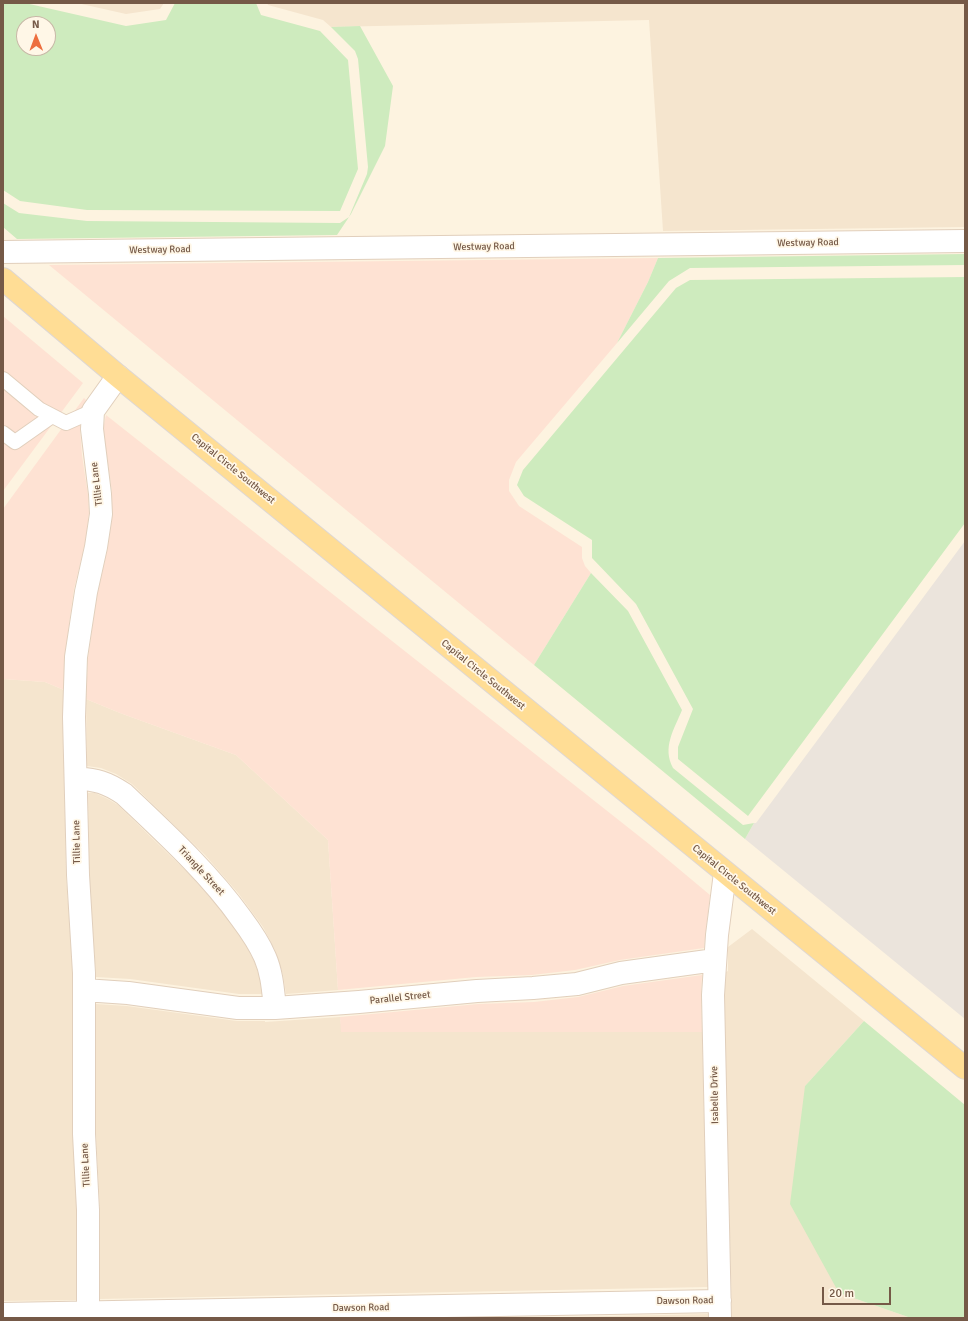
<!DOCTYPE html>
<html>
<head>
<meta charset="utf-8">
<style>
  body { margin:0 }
  #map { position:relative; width:968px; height:1321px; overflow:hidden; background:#fdf3e0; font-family:Signika,sans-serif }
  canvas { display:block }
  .frame { position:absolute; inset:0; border:4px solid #755947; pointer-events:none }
  .north { position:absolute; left:16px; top:16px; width:40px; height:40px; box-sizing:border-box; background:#fff7e7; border:1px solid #c8b8a7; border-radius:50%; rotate:359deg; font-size:11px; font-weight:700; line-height:16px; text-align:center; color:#755947 }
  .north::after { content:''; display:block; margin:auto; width:14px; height:18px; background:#ed6f3f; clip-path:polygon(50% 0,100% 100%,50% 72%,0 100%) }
  .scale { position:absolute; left:822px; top:1287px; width:69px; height:18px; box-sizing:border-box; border:2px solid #755947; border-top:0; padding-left:5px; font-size:12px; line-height:14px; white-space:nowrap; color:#755947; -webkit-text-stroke:3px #fff7e7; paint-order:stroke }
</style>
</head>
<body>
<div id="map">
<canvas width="968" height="1321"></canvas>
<div class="frame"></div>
<div class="north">N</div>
<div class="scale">20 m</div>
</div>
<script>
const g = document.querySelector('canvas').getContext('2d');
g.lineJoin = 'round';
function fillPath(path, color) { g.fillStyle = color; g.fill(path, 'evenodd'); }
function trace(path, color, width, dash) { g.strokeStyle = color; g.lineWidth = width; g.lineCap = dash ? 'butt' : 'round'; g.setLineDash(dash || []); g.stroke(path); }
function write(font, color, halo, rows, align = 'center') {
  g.font = font + ' Signika,sans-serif'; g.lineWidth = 3.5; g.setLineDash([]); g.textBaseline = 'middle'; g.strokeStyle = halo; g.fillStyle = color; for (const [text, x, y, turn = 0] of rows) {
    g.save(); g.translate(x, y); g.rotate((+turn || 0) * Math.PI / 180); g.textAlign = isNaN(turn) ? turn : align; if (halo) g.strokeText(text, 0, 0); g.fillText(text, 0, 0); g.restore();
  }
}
fillPath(new Path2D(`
  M77 3H164L160 9 126 14Z
  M267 3H965V227L663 231 649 20 331 27 323 20 268 5Z
  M3 679 45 682 64 690 63 716 66 876 73 973V1134L77 1210 76 1300 3 1301Z
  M86 699 120 713 236 755 328 840 338 990 286 994 283 975 275 950 263 927 238 893 205 855 132 784 116 774 101 768 87 766Z
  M88 793H95L108 799 118 805 190 875 222 911 245 943 255 963 261 982 262 994H239L130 979 96 977 89 875Z
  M752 929 864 1021 805 1086 839 1293 911 1318H732L724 996 726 972 728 971V947Z
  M96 1004 127 1006 237 1021H265V1022L340 1017 342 1032H702L708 1287 99 1299 100 1210 96 1134Z
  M709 1314V1318H512Z`), '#f5e5ce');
fillPath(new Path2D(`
  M658 258 648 282 617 343 516 462 509 480V491L519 506 582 547V558L585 566 591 573 534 665 49 265Z
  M3 316 83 383 3 491Z
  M84 398 86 400 82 410 80 430 82 455 88 495 89 513 85 544 74 589 65 654 64 690 45 682 3 679V509Z
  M106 415 649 844 710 895 704 948 620 960 575 970 532 975 476 977 338 990 328 840 236 755 120 713 86 699 88 658 97 595 107 551 112 516V492L103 429Z
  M702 975 701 995 702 1032H341L340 1017 478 1004 534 1002 578 997 623 986Z`), '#fee2d3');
fillPath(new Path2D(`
  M965 541V1019L745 839 754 823H756Z`), '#ebe4dc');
fillPath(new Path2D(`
  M3 3H25L126 26 166 20 175 3H256L261 15 320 31 348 60 358 169 340 211 87 210 20 201 3 190ZM24 24H48V48H24Z
  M360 26 393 86 385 146 351 214 337 235 17 239 3 227V203L19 213 87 221 340 223 349 217 367 174 368 167 358 59 355 51 331 27Z
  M965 254V265L690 268 669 281 617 343 648 282 658 258Z
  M965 277V523L748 816 678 759V747L693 709 636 604 592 558V540L524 496 517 485 523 470 676 288 690 280Z
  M591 573 628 611 682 710C674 730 662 747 673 768L743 825 754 823 745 839 534 665Z
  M864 1021 965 1105V1318H911L839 1293 790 1204 805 1086Z`), '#ceebbe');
const lane = new Path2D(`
  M3 379 39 409 66 423 93 411
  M3 433 15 442 52 416`);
const street = new Path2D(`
  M3 252 965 241
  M76 778C97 780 106 782 124 794 165 833 208 872 241 918 250 930 259 943 265 957 272 973 273 990 275 1008
  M84 990 128 993 238 1008H275L359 1002 477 991 533 988 577 984 621 973 715 960
  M3 1314 720 1301
  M88 1318V1210L84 1134V973L78 875 74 717 76 657 86 592 96 547 101 514 100 494 92 429 93 411 118 376
  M720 1318 713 995 717 935 725 873`);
const primary = new Path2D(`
  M3 279 118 376 965 1068`);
trace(lane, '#e1cfbc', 16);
trace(street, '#e1cfbc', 24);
trace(primary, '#ded7d3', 24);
trace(lane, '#fff', 14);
trace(street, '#fff', 22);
trace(primary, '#ffdd95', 22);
write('10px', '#755947', '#fff7e7', [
  ["Westway Road",808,243,-1],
  ["Westway Road",484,247,-1],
  ["Westway Road",160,250,-1],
  ["Capital Circle Southwest",233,469,39],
  ["Tillie Lane",97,484,-97],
  ["Capital Circle Southwest",483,675,39],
  ["Tillie Lane",77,842,-91],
  ["Triangle Street",201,871,47],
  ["Capital Circle Southwest",734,880,39],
  ["Parallel Street",400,998,-6],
  ["Isabelle Drive",715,1095,-91],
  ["Tillie Lane",86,1165,-93],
  ["Dawson Road",685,1301,-1],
  ["Dawson Road",361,1308,-1]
]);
</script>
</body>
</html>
